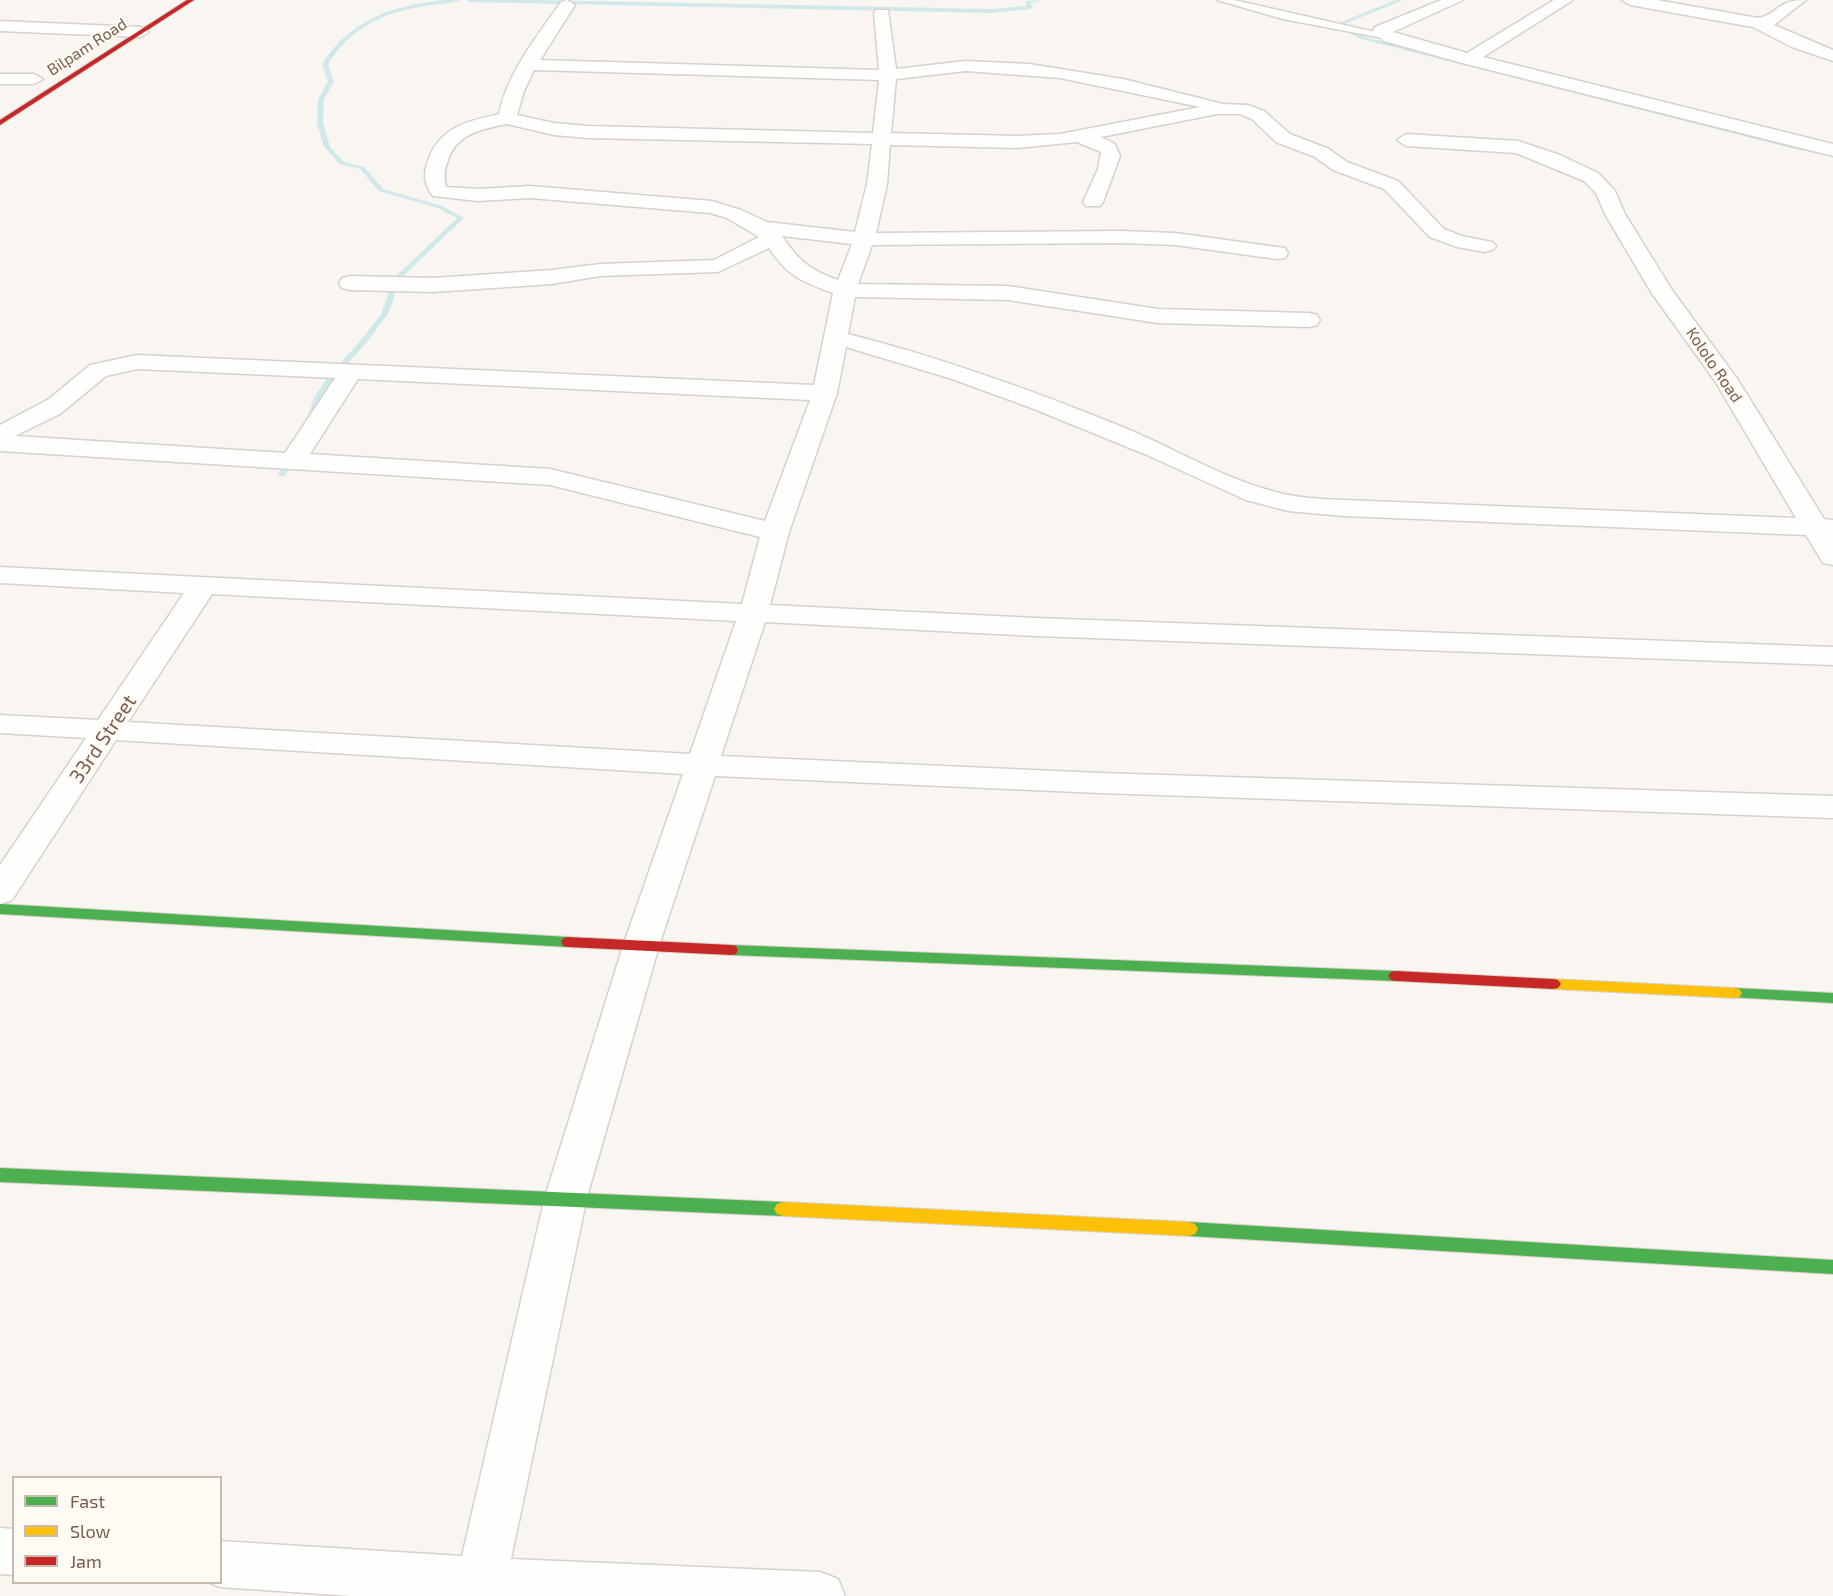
<!DOCTYPE html>
<html>
<head>
<meta charset="utf-8">
<style>
  body { margin:0 }
  #map { position:relative; width:1833px; height:1596px; overflow:hidden; background:#f9f5f0; font-family:"Exo 2",sans-serif }
  canvas { display:block }
  .legend { position:absolute; left:12px; top:1476px; width:210px; height:108px; box-sizing:border-box; background:#fffaf3; border:2px solid #cabbb1; margin:0; padding:8px 10px; list-style:none; font-size:18px; color:#7a5c4d }
  .legend li { display:flex; align-items:center; gap:12px; height:30px }
  .legend b { width:30px; border:2px solid #cabbb1 }
</style>
</head>
<body>
<div id="map">
<canvas width="1833" height="1596"></canvas>
<ul class="legend">
<li><b style="height:8px;background:#4caf50"></b>Fast</li>
<li><b style="height:8px;background:#ffc107"></b>Slow</li>
<li><b style="height:8px;background:#c62828"></b>Jam</li>
</ul>
</div>
<script>
const g = document.querySelector('canvas').getContext('2d');
g.lineJoin = 'round';
function fillPath(path, color) { g.fillStyle = color; g.fill(path, 'evenodd'); }
function trace(path, color, width, dash) { g.strokeStyle = color; g.lineWidth = width; g.lineCap = dash ? 'butt' : 'round'; g.setLineDash(dash || []); g.stroke(path); }
function write(font, color, halo, rows, align = 'center') {
  g.font = font + ' "Exo 2",sans-serif'; g.lineWidth = 4.5; g.setLineDash([]); g.textBaseline = 'middle'; g.strokeStyle = halo; g.fillStyle = color; for (const [text, x, y, turn = 0] of rows) {
    g.save(); g.translate(x, y); g.rotate((+turn || 0) * Math.PI / 180); g.textAlign = isNaN(turn) ? turn : align; if (halo) g.strokeText(text, 0, 0); g.fillText(text, 0, 0); g.restore();
  }
}
fillPath(new Path2D(`
  M443 0H461C450 4 436 4 424 6 383 13 350 28 328 64L334 82 324 99 323 123 330 147 344 162 364 167 383 189 442 206 464 218 397 282 394 298 388 314 366 343 331 382 321 398 314 422 310 424H307L306 422 314 398 325 381 361 340 381 314 387 298 392 280 457 218 438 208 379 191 360 169 340 164 324 147 317 123 318 99 328 82 322 64C351 19 392 6 443 0Z
  M466 0H541L991 9 1027 6 1025 1 1042 0 1030 3 1033 7 1030 9 991 13 469 2Z
  M1396 0H1403L1342 25 1365 37 1806 149 1803 151 1361 39 1334 25Z
  M289 455H292L296 457 285 476H279L278 474Z`), '#d0e8ea');
const lane = new Path2D(`
  M1217 0H1234L1393 36 1388 39 1283 19Z`);
const street = new Path2D(`
  M567 0 575 5 540 60 879 70 874 13 876 10H888L896 69 966 61 1029 64 1123 79 1223 104 1248 105 1264 111 1290 134 1329 149 1347 162 1398 181 1444 229 1462 236 1492 242 1496 246 1492 250 1485 252 1457 247 1430 237 1384 189 1333 170 1315 157 1276 142 1252 119 1240 114H1217L1101 137 1115 144 1120 156 1103 202 1100 206H1086L1083 202 1098 169 1101 152 1077 142 1017 148 890 145 887 184 876 233 1121 231 1175 233 1277 247 1285 248 1288 253 1285 258 1277 259 1175 245 1121 243 872 245 858 284 1008 286 1158 309 1309 313 1317 315 1320 320 1317 325 1309 327 1158 323 1008 300 855 297 848 334C943 358 1034 391 1125 428 1173 448 1221 477 1272 491 1295 498 1320 499 1344 500L1796 518 1715 381 1651 292 1605 214 1596 193 1584 181 1516 153 1406 146 1397 140 1406 134 1518 141 1560 155 1598 173 1615 191 1625 214 1672 290 1738 380 1824 519 1833 520V565L1823 563 1806 535 1344 516 1288 511 1246 500 1147 455 1029 407 949 378 846 347 837 393 789 532 770 605 1036 618 1833 647V665L1036 636 765 622 721 756 1100 773 1833 796V818L1100 793 715 776 659 946 587 1197 511 1559 820 1572 838 1579 845 1596H351L220 1587 208 1582H220V1541L462 1556 545 1197 623 946 683 774 116 740 12 900 0 904V865L86 738 0 733V715L98 720 184 593 0 583V567L742 604 760 537 550 485 0 451V425L49 399 90 365 137 355 814 385 833 293C803 282 787 276 769 248L718 272 600 276 552 284 433 292 350 290 342 288 339 283 342 278 350 276 433 278 552 270 600 264 714 260 759 237 727 218 710 213 530 198 478 201 433 196C424 184 423 175 428 161 439 127 468 121 499 114 507 73 538 35 561 2ZM534 70 879 80 873 133 588 126 554 123 517 115 524 91ZM966 71 1060 78 1200 107 1060 134 1017 136 891 133 896 79ZM507 124 554 135 588 138 872 144 867 184 855 232 767 222 741 210 712 201 530 186 478 189 446 187C444 178 444 171 447 163 455 134 481 129 507 124ZM782 236 852 244 838 280C810 270 799 261 782 236ZM137 369 335 378 285 453 15 436 60 414 106 376ZM358 379 810 400 765 521 550 469 310 454ZM212 594 736 621 690 754 128 722Z
  M1441 0H1463L1393 32 1467 53 1554 0H1573L1483 57 1833 144V156L1462 63 1384 41 1373 31 1375 27Z
  M1622 0H1657L1758 18C1779 14 1776 0 1806 0L1774 25 1833 50V61L1792 47 1753 27 1630 5Z
  M0 21 141 27 149 32 141 37 0 31Z
  M0 74H34L43 79 34 84H0Z
  M0 1528 14 1529V1575L0 1574Z`);
const fast = new Path2D(`
  M0 904 568 937 573 938 575 942 573 946 568 947 0 914Z
  M731 945 1396 971 1401 972 1404 976 1401 980 1396 981 731 955 726 954 724 950 726 946Z
  M1734 988 1833 993V1003L1729 997 1726 993 1729 989Z
  M0 1168 783 1202 789 1204 792 1209 789 1214 783 1216 0 1182Z
  M1189 1222 1833 1260V1274L1189 1236 1183 1234 1180 1229 1183 1224Z`);
const slow = new Path2D(`
  M1553 979 1734 988 1739 989 1742 993 1739 997 1734 998 1553 989 1548 988 1545 984 1548 980Z
  M783 1202 1189 1222 1195 1224 1198 1229 1195 1234 1189 1236 783 1216 777 1214 774 1209 777 1204Z`);
const jam = new Path2D(`
  M187 0H194L0 125V120Z
  M568 937 731 945 736 946 738 950 736 954 731 955 568 947 563 946 561 942 563 938Z
  M1396 971 1553 979 1558 980 1561 984 1558 988 1553 989 1396 981 1391 980 1388 976 1391 972Z`);
trace(lane, '#d7d1cb', 3);
trace(street, '#d7d1cb', 3);
trace(fast, '#d9d2cb', 2);
trace(slow, '#d9d2cb', 2);
trace(jam, '#d9d2cb', 2);
fillPath(lane, '#fefefd');
fillPath(street, '#fefefd');
fillPath(fast, '#4caf50');
fillPath(slow, '#ffc107');
fillPath(jam, '#c62828');
write('16px', '#7a5c4d', '#fffaf3', [
  ["Bilpam Road",87,47,-33],
  ["Kololo Road",1714,365,56]
]);
write('20px', '#7a5c4d', '#fffaf3', [
  ["33rd Street",103,739,-56]
]);
</script>
</body>
</html>
